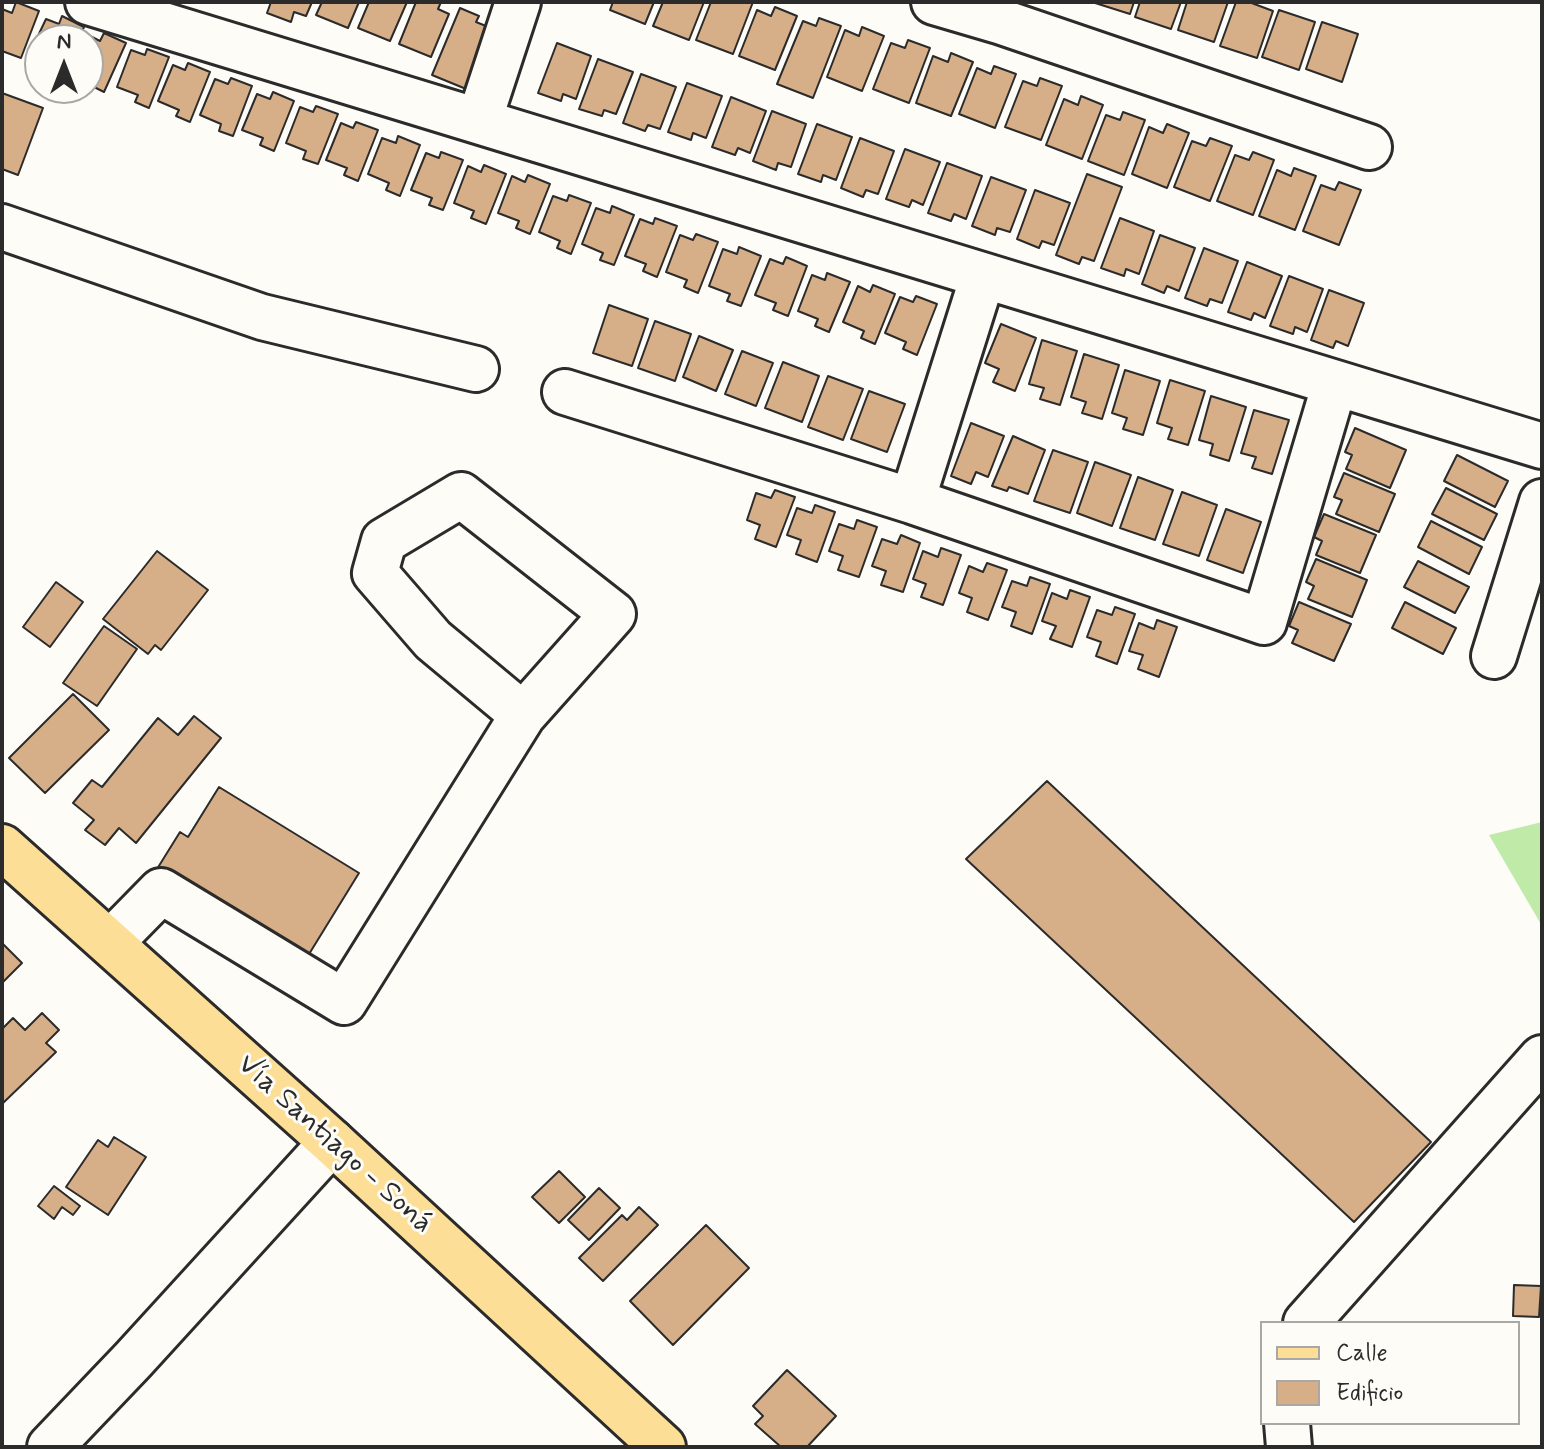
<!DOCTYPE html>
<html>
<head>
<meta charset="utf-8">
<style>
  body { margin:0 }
  #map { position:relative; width:1544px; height:1449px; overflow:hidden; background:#fdfcf7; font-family:Mynerve,sans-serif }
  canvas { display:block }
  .frame { position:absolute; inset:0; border:4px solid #2b2b2b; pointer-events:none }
  .legend { position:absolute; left:1260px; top:1321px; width:260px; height:104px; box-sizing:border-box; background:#fdfcf7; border:2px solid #a9a8a5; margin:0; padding:10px 14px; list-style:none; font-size:24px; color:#2b2b2b }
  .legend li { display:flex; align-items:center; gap:16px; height:40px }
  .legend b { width:40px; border:2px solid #a9a8a5 }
  .north { position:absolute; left:24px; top:24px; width:80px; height:80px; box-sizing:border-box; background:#fdfcf7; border:2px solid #a9a8a5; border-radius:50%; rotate:0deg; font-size:22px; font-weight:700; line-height:32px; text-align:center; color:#2b2b2b }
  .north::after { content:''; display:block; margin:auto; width:28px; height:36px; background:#2b2b2b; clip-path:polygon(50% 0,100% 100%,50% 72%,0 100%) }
</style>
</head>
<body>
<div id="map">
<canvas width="1544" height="1449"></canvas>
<div class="frame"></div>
<ul class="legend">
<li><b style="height:10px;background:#fdde96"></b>Calle</li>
<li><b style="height:22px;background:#d6ae88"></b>Edificio</li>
</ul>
<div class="north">N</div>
</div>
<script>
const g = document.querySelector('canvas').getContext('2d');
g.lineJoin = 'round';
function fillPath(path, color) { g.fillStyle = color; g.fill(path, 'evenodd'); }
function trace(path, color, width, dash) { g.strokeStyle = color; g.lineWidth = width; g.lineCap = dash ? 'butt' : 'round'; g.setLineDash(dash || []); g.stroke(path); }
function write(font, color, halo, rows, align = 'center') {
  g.font = font + ' Mynerve,sans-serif'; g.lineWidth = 6; g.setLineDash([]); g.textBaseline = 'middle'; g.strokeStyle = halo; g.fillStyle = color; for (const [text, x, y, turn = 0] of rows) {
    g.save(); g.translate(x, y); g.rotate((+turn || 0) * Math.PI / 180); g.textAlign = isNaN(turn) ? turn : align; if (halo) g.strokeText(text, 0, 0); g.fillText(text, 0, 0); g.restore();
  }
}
fillPath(new Path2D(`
  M1542 822V926L1489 835Z`), '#bfeaa7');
const building = new Path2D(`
  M16 2 39 11 21 58 2 51V9L12 13Z
  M271 2H312L306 16 294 12 291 22 267 13Z
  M322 2H359L348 28 316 15Z
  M369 2H407L390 41 358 28Z
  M416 2H441L438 9 449 14 431 57 399 44Z
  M613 2H654L645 24 610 10Z
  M663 2H704L689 40 653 26Z
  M711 2H753L733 54 696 40Z
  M1092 2H1134L1130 14Z
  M1140 2H1181L1171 29 1135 17Z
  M1187 2H1228L1214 42 1178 30Z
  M1236 2H1249L1273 11 1257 58 1220 46Z
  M775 7 797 16 775 70 739 56 757 10 771 16Z
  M460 8 479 16 476 22 496 30 471 91 432 75Z
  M1279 10 1315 22 1299 70 1262 57Z
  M62 16 84 27 78 40H40V65L27 59 46 19 59 24Z
  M819 18 841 26 813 98 777 84 803 21 816 26Z
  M1322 22 1358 34 1342 82 1306 69Z
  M862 27 884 36 862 91 827 77 845 30 859 36Z
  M104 33 126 43 104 92 88 84V40H86L88 35 100 41Z
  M908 40 930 48 909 103 873 89 891 43 905 48Z
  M557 43 591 56 576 99 563 94 561 101 538 93Z
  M147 49 169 57 149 108 135 102 138 95 117 87 131 50 145 55Z
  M951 53 973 62 951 116 916 103 933 56 948 62Z
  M598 59 633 72 616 114 604 110 602 116 579 109Z
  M188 63 210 72 190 122 176 116 179 110 158 101 173 65 185 70Z
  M994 66 1016 74 995 128 959 114 977 68 991 74Z
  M641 74 676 87 660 129 648 125 645 131 623 123Z
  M231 78 252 86 233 136 219 131 221 124 200 115 215 79 228 84Z
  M1040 78 1062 86 1041 140 1005 127 1023 81 1037 86Z
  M687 83 722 96 706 138 693 133 691 140 668 132Z
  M273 92 294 101 274 151 260 145 263 138 242 130 257 94 270 99Z
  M2 93 43 108 18 175 2 169Z
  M1081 96 1103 105 1082 159 1046 145 1064 99 1078 105Z
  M731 97 766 111 750 153 738 148 735 155 712 147Z
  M316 106 338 114 318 164 303 159 306 151 286 143 300 107 313 112Z
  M772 111 806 124 791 167 778 163 776 170 753 161Z
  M1123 112 1145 120 1124 175 1088 161 1106 115 1120 120Z
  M356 122 378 130 358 181 344 175 347 168 326 160 341 123 353 128Z
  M817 124 852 137 836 180 823 175 821 182 798 174Z
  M1167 124 1189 133 1167 188 1132 174 1149 127 1163 133Z
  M398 136 420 145 400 196 386 190 389 183 368 174 382 138 396 143Z
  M860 138 894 151 878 194 866 190 863 197 841 188Z
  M1210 138 1232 146 1210 201 1174 187 1192 141 1206 146Z
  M905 149 940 162 923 205 912 200 909 207 886 199Z
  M441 152 463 160 443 210 429 205 432 198 411 190 426 153 439 158Z
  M1253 152 1274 160 1253 215 1217 201 1235 155 1249 160Z
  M947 163 982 176 966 219 954 214 951 221 928 213Z
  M484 165 506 174 486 224 471 218 474 211 454 203 468 166 481 172Z
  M1294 168 1316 176 1295 230 1259 216 1277 170 1291 176Z
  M1087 174 1122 187 1094 261 1082 257 1079 264 1056 255Z
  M528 175 550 184 530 234 516 228 519 221 498 213 512 176 525 182Z
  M991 177 1026 190 1010 232 997 228 995 235 972 226Z
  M1339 182 1361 190 1339 245 1303 231 1321 185 1335 190Z
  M1035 190 1070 203 1054 245 1042 241 1039 248 1017 239Z
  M569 195 591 203 571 254 557 248 560 241 539 232 553 196 567 201Z
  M612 206 634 215 614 265 600 260 603 253 582 244 596 208 610 213Z
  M655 218 677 226 657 277 643 271 646 264 625 256 640 219 653 224Z
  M1120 218 1154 231 1139 274 1126 269 1124 276 1101 268Z
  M696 234 718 242 698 293 684 287 687 280 666 272 680 235 693 240Z
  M1160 235 1195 248 1179 291 1167 286 1164 293 1142 284Z
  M739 247 761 256 741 306 727 301 730 294 709 286 723 249 737 254Z
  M1204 248 1238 261 1222 303 1210 299 1207 306 1185 298Z
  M786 257 807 266 788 316 773 310 776 303 755 295 770 259 783 264Z
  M1247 262 1282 276 1265 318 1254 313 1251 320 1228 312Z
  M827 273 850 282 829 332 815 326 818 319 798 311 812 275 825 280Z
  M1289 276 1323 289 1307 332 1295 327 1293 334 1270 326Z
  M873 285 895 294 875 344 861 338 864 331 843 322 858 286 870 292Z
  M1329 290 1364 303 1348 346 1336 341 1333 348 1311 340Z
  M916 296 937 304 917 355 903 349 906 342 885 333 900 297 913 302Z
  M609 305 648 319 632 366 593 353Z
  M655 321 691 334 675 381 638 368Z
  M1001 324 1036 338 1015 391 993 382 999 369 985 363Z
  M699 336 733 350 716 391 683 377Z
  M1042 340 1077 351 1060 405 1040 399 1044 388 1029 384Z
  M742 351 773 363 756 406 725 394Z
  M1084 354 1119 365 1102 419 1082 413 1086 402 1071 397Z
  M783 362 819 376 802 422 765 408Z
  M1125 370 1160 381 1143 435 1123 429 1127 418 1112 413Z
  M828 376 863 389 843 440 808 427Z
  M1170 380 1205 391 1188 445 1168 439 1172 428 1157 423Z
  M869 391 905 404 887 452 851 439Z
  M1211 396 1246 407 1229 461 1210 455 1213 444 1199 440Z
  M1254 410 1289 420 1272 474 1252 468 1256 457 1241 453Z
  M971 423 1004 436 988 477 976 472 971 484 951 476Z
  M1355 428 1406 450 1390 488 1346 469 1352 455 1345 452Z
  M1013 436 1045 450 1028 494 1009 487 1007 491 992 486Z
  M1053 450 1088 462 1070 513 1034 501Z
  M1457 455 1508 481 1495 507 1444 481Z
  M1095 462 1131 475 1112 526 1077 513Z
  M1344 473 1395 494 1379 532 1336 514 1342 500 1334 497Z
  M1138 477 1173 490 1155 540 1120 528Z
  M1446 488 1497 514 1484 540 1432 514Z
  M775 490 795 497 776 547 755 539 760 525 747 520 756 493 771 498Z
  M1182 492 1217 505 1199 556 1163 544Z
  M815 505 835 512 817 562 796 554 801 540 787 535 797 508 812 513Z
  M1226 509 1261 522 1243 573 1207 560Z
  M1324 514 1376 535 1360 573 1316 555 1322 541 1314 537Z
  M857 520 877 527 859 577 838 570 843 556 829 551 839 524 854 529Z
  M1431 521 1482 547 1469 574 1418 547Z
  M901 535 920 543 903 592 881 585 886 571 872 566 882 539 897 544Z
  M941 548 961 555 943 605 921 597 926 584 913 579 923 551 938 557Z
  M157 551 208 590 161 650 155 645 148 654 103 619Z
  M1316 559 1367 580 1352 617 1308 599 1314 586 1306 582Z
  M1418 561 1469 587 1455 613 1404 587Z
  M987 563 1007 570 988 620 967 612 972 598 959 593 969 566 983 572Z
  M1030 577 1050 584 1032 634 1011 626 1016 612 1002 607 1012 581 1027 586Z
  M56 582 83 602 50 647 23 627Z
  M1070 590 1090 597 1072 647 1050 639 1056 626 1042 621 1052 593 1067 599Z
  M1299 602 1351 624 1334 661 1292 643 1298 630 1289 626Z
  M1405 602 1456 628 1443 654 1392 628Z
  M1115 607 1135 614 1117 664 1096 656 1101 642 1087 637 1097 610 1112 615Z
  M1157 620 1177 627 1159 677 1138 669 1143 655 1129 651 1139 623 1154 629Z
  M104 626 137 649 97 706 63 683Z
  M73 694 109 730 45 793 9 758Z
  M194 716 221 738 136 843 119 828 105 845 85 830 94 820 73 803 92 780 102 787 158 718 178 735Z
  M1047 781 1431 1142 1354 1222 966 859Z
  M219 787 359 873 306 959 157 869 180 832 188 837Z
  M2 943 22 963 2 983Z
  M42 1013 59 1030 46 1043 56 1052 2 1104V1029L13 1018 25 1030Z
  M114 1137 146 1157 108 1215 66 1187 98 1140 108 1147Z
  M559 1171 585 1197 559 1223 532 1197Z
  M54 1186 80 1206 73 1215 62 1207 54 1219 38 1206Z
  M599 1188 620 1208 589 1240 568 1220Z
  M639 1207 658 1225 603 1281 579 1258 622 1215 627 1220Z
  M706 1225 749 1268 673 1345 630 1301Z
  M1514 1285 1541 1286 1539 1317 1513 1316Z
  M787 1370 836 1416 807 1447H781L755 1424 763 1416 753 1406Z`);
fillPath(building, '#d6ae88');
trace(building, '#2b2b2b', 2);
const minor = new Path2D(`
  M88 2 1542 446
  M934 2 1002 22 1369 147
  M479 121 518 2
  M2 227 262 317 476 369
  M565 392 912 501 1264 622 1335 383
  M912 501 983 276
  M1494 656 1542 502
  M110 943 161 891 344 1002 523 715 613 614 461 495 384 541 375 573 433 640 523 715
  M1306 1323 1542 1058
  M1287 1423 1289 1447
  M50 1447 133 1360 332 1142`);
const major = new Path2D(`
  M2 847 332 1142 663 1447`);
trace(minor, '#2b2b2b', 50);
trace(major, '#2b2b2b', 50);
trace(minor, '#fdfcf7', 44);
trace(major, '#fdde96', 44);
write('30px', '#2b2b2b', '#fdfcf7', [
  ["Vía Santiago - Soná",334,1145,42]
]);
</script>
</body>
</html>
